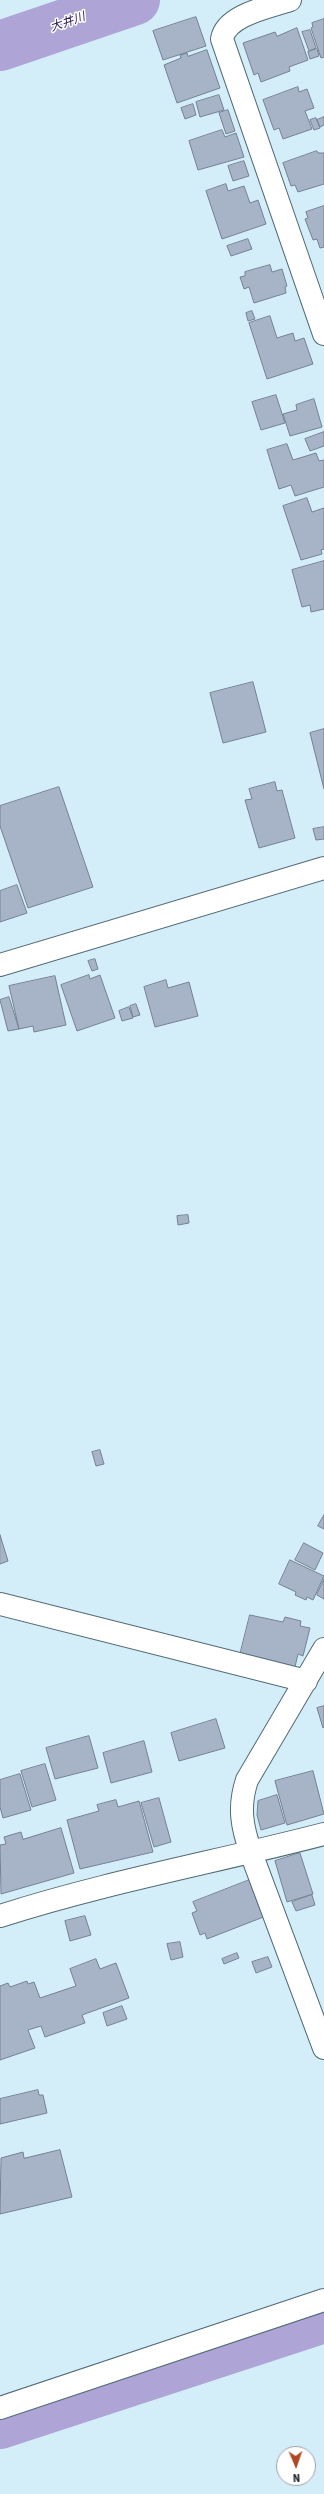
<!DOCTYPE html>
<html>
<head>
<meta charset="utf-8">
<style>
  body { margin:0 }
  #map { position:relative; width:324px; height:2494px; overflow:hidden; background:#d3eef9; font-family:"Source Sans 3",sans-serif }
  canvas { display:block }
  .north { position:absolute; left:276px; top:2446px; width:40px; height:40px; box-sizing:border-box; background:#fff; border:1px solid #9ea2a4; border-radius:50%; rotate:178deg; font-size:11px; font-weight:700; line-height:16px; text-align:center; color:#0d171b }
  .north::after { content:''; display:block; margin:auto; width:14px; height:18px; background:#b04825; clip-path:polygon(50% 0,100% 100%,50% 72%,0 100%) }
</style>
</head>
<body>
<div id="map">
<canvas width="324" height="2494"></canvas>
<div class="north">N</div>
</div>
<script>
const g = document.querySelector('canvas').getContext('2d');
g.lineJoin = 'round';
function trace(path, color, width, dash) { g.strokeStyle = color; g.lineWidth = width; g.lineCap = dash ? 'butt' : 'round'; g.setLineDash(dash || []); g.stroke(path); }
function fillPath(path, color) { g.fillStyle = color; g.fill(path, 'evenodd'); }
function write(font, color, halo, rows, align = 'center') {
  g.font = font + ' "Source Sans 3","Noto Sans JP",sans-serif'; g.lineWidth = 3; g.setLineDash([]); g.textBaseline = 'middle'; g.strokeStyle = halo; g.fillStyle = color; for (const [text, x, y, turn = 0] of rows) {
    g.save(); g.translate(x, y); g.rotate((+turn || 0) * Math.PI / 180); g.textAlign = isNaN(turn) ? turn : align; if (halo) g.strokeText(text, 0, 0); g.fillText(text, 0, 0); g.restore();
  }
}
trace(new Path2D(`
  M0 46 135 0
  M0 2424 324 2318`), '#aea4d6', 50);
const building = new Path2D(`
  M196 17 206 46 163 60 153 31Z
  M324 19V57L321 58 311 28 313 27 312 23Z
  M297 28 308 60 289 67 290 71 261 82 258 73 254 75 243 43 275 32 277 36Z
  M310 30 316 48 309 51 302 32Z
  M317 49 319 56 310 59 308 52Z
  M207 50 220 88 177 103 164 65 181 58 180 55 187 53 188 56Z
  M298 87 299 92 307 89 314 108 305 111 312 129 283 139 279 128 274 130 263 100Z
  M219 95 224 110 200 117 196 102Z
  M193 104 196 115 185 119 181 108Z
  M228 110 235 131 226 134 219 113Z
  M324 117V125L320 127 317 120Z
  M316 118 320 128 314 130 310 120Z
  M222 130 225 137 236 133 244 157 198 170 189 141Z
  M317 151 318 153H324V184L298 192 295 185 291 186 283 163Z
  M244 161 249 176 233 181 228 166Z
  M226 184 228 191 244 186 250 203 258 200 266 224 222 239 206 191Z
  M324 206V247L320 248 317 239 313 240 305 219 308 218 306 212Z
  M248 239 252 249 231 256 227 246Z
  M270 265 272 272 282 269 287 286 285 287 286 293 254 303 249 287 244 289 240 277 245 276V272Z
  M252 311 255 319 248 321 246 313Z
  M270 316 277 338 293 333 295 341 304 338 313 364 267 379 249 323Z
  M276 395 285 423 261 430 252 402Z
  M314 399 322 427 290 436 283 414 297 410 296 405Z
  M324 432V446L310 451 305 439Z
  M287 444 293 460 316 453 319 461 324 460V487L295 496 291 485 279 489 267 450Z
  M307 498 312 512 324 508V549L321 550 322 554 301 560 283 506Z
  M324 561V609L311 612 310 605 302 607 292 570Z
  M253 682 266 732 223 743 210 693Z
  M324 729V789L310 733Z
  M275 782 277 791 282 790 295 838 259 848 245 800 252 799 249 789Z
  M59 787 93 887 28 908 0 826V806Z
  M324 827V839L316 840 313 829Z
  M17 885 27 913 0 922V891Z
  M95 959 98 969 92 971 88 961Z
  M89 975 90 979 100 975 115 1018 77 1031 61 985Z
  M55 976 66 1025 34 1032 33 1026 19 1029 9 986Z
  M166 980 168 988 189 982 198 1016 155 1027 144 987Z
  M9 997 19 1029 8 1031 0 1000Z
  M136 1004 140 1015 133 1017 130 1006Z
  M129 1007 133 1018 122 1021 119 1011Z
  M188 1215 189 1223 178 1225 177 1216Z
  M100 1450 104 1464 96 1466 92 1452Z
  M324 1515V1529L318 1526Z
  M0 1535 8 1561 0 1564Z
  M304 1543 323 1553 315 1570 295 1560Z
  M290 1560 324 1576 313 1600 307 1597 306 1600 295 1595 296 1592 279 1584Z
  M324 1579V1599L317 1595Z
  M250 1615 283 1622 285 1617 301 1621 300 1626 310 1628 303 1656 298 1654 294 1671 239 1659Z
  M324 1706V1727L323 1728 317 1708Z
  M216 1719 225 1748 179 1761 171 1733Z
  M89 1736 98 1768 55 1779 46 1748Z
  M144 1741 152 1772 111 1783 103 1753Z
  M45 1764 56 1800 32 1807 21 1771Z
  M313 1771 324 1814 287 1825 275 1781Z
  M20 1774 31 1810 3 1818 0 1807V1780Z
  M277 1795 285 1823 261 1830 257 1815 258 1801Z
  M159 1798 171 1842 154 1847 141 1803Z
  M116 1800 118 1807 139 1801 153 1852 80 1869 67 1820 99 1811 97 1805Z
  M61 1828 74 1873 1 1894 0 1845 6 1844 4 1837 21 1832 23 1839Z
  M300 1853 313 1894 287 1902 275 1861Z
  M252 1879 266 1916 207 1939 205 1933 200 1935 192 1913 197 1911 193 1902Z
  M312 1895 315 1905 296 1911 292 1902Z
  M85 1916 91 1935 70 1941 65 1921Z
  M180 1942 183 1957 171 1960 167 1944Z
  M237 1953 239 1958 224 1964 222 1959Z
  M268 1957 272 1967 256 1973 252 1962Z
  M96 1959 100 1969 116 1963 129 1998 82 2015 85 2023 45 2037 41 2026 28 2030 35 2048 0 2060V1986L8 1983 10 1987 27 1981 28 1984 34 1982 40 1998 76 1986 70 1969Z
  M122 2006 127 2019 107 2026 103 2013Z
  M38 2090 39 2095H43L47 2113 0 2124V2099Z
  M60 2150 72 2197 0 2214 1 2158 23 2152 24 2158Z`);
fillPath(building, '#a7b4c8');
trace(building, '#758194', 1);
const minor = new Path2D(`
  M290 0C269 7 226 15 222 39L324 334
  M0 965 324 868
  M0 1604 306 1681
  M324 1649 247 1780C238 1807 242 1827 251 1853L324 2048
  M0 1916C106 1882 216 1862 324 1834
  M0 2408 324 2300`);
trace(minor, '#536b75', 24);
trace(minor, '#fff', 22);
write('italic 12px', '#321f5a', '#fff', [
  ["大井川",68,23,-19]
]);
</script>
</body>
</html>
